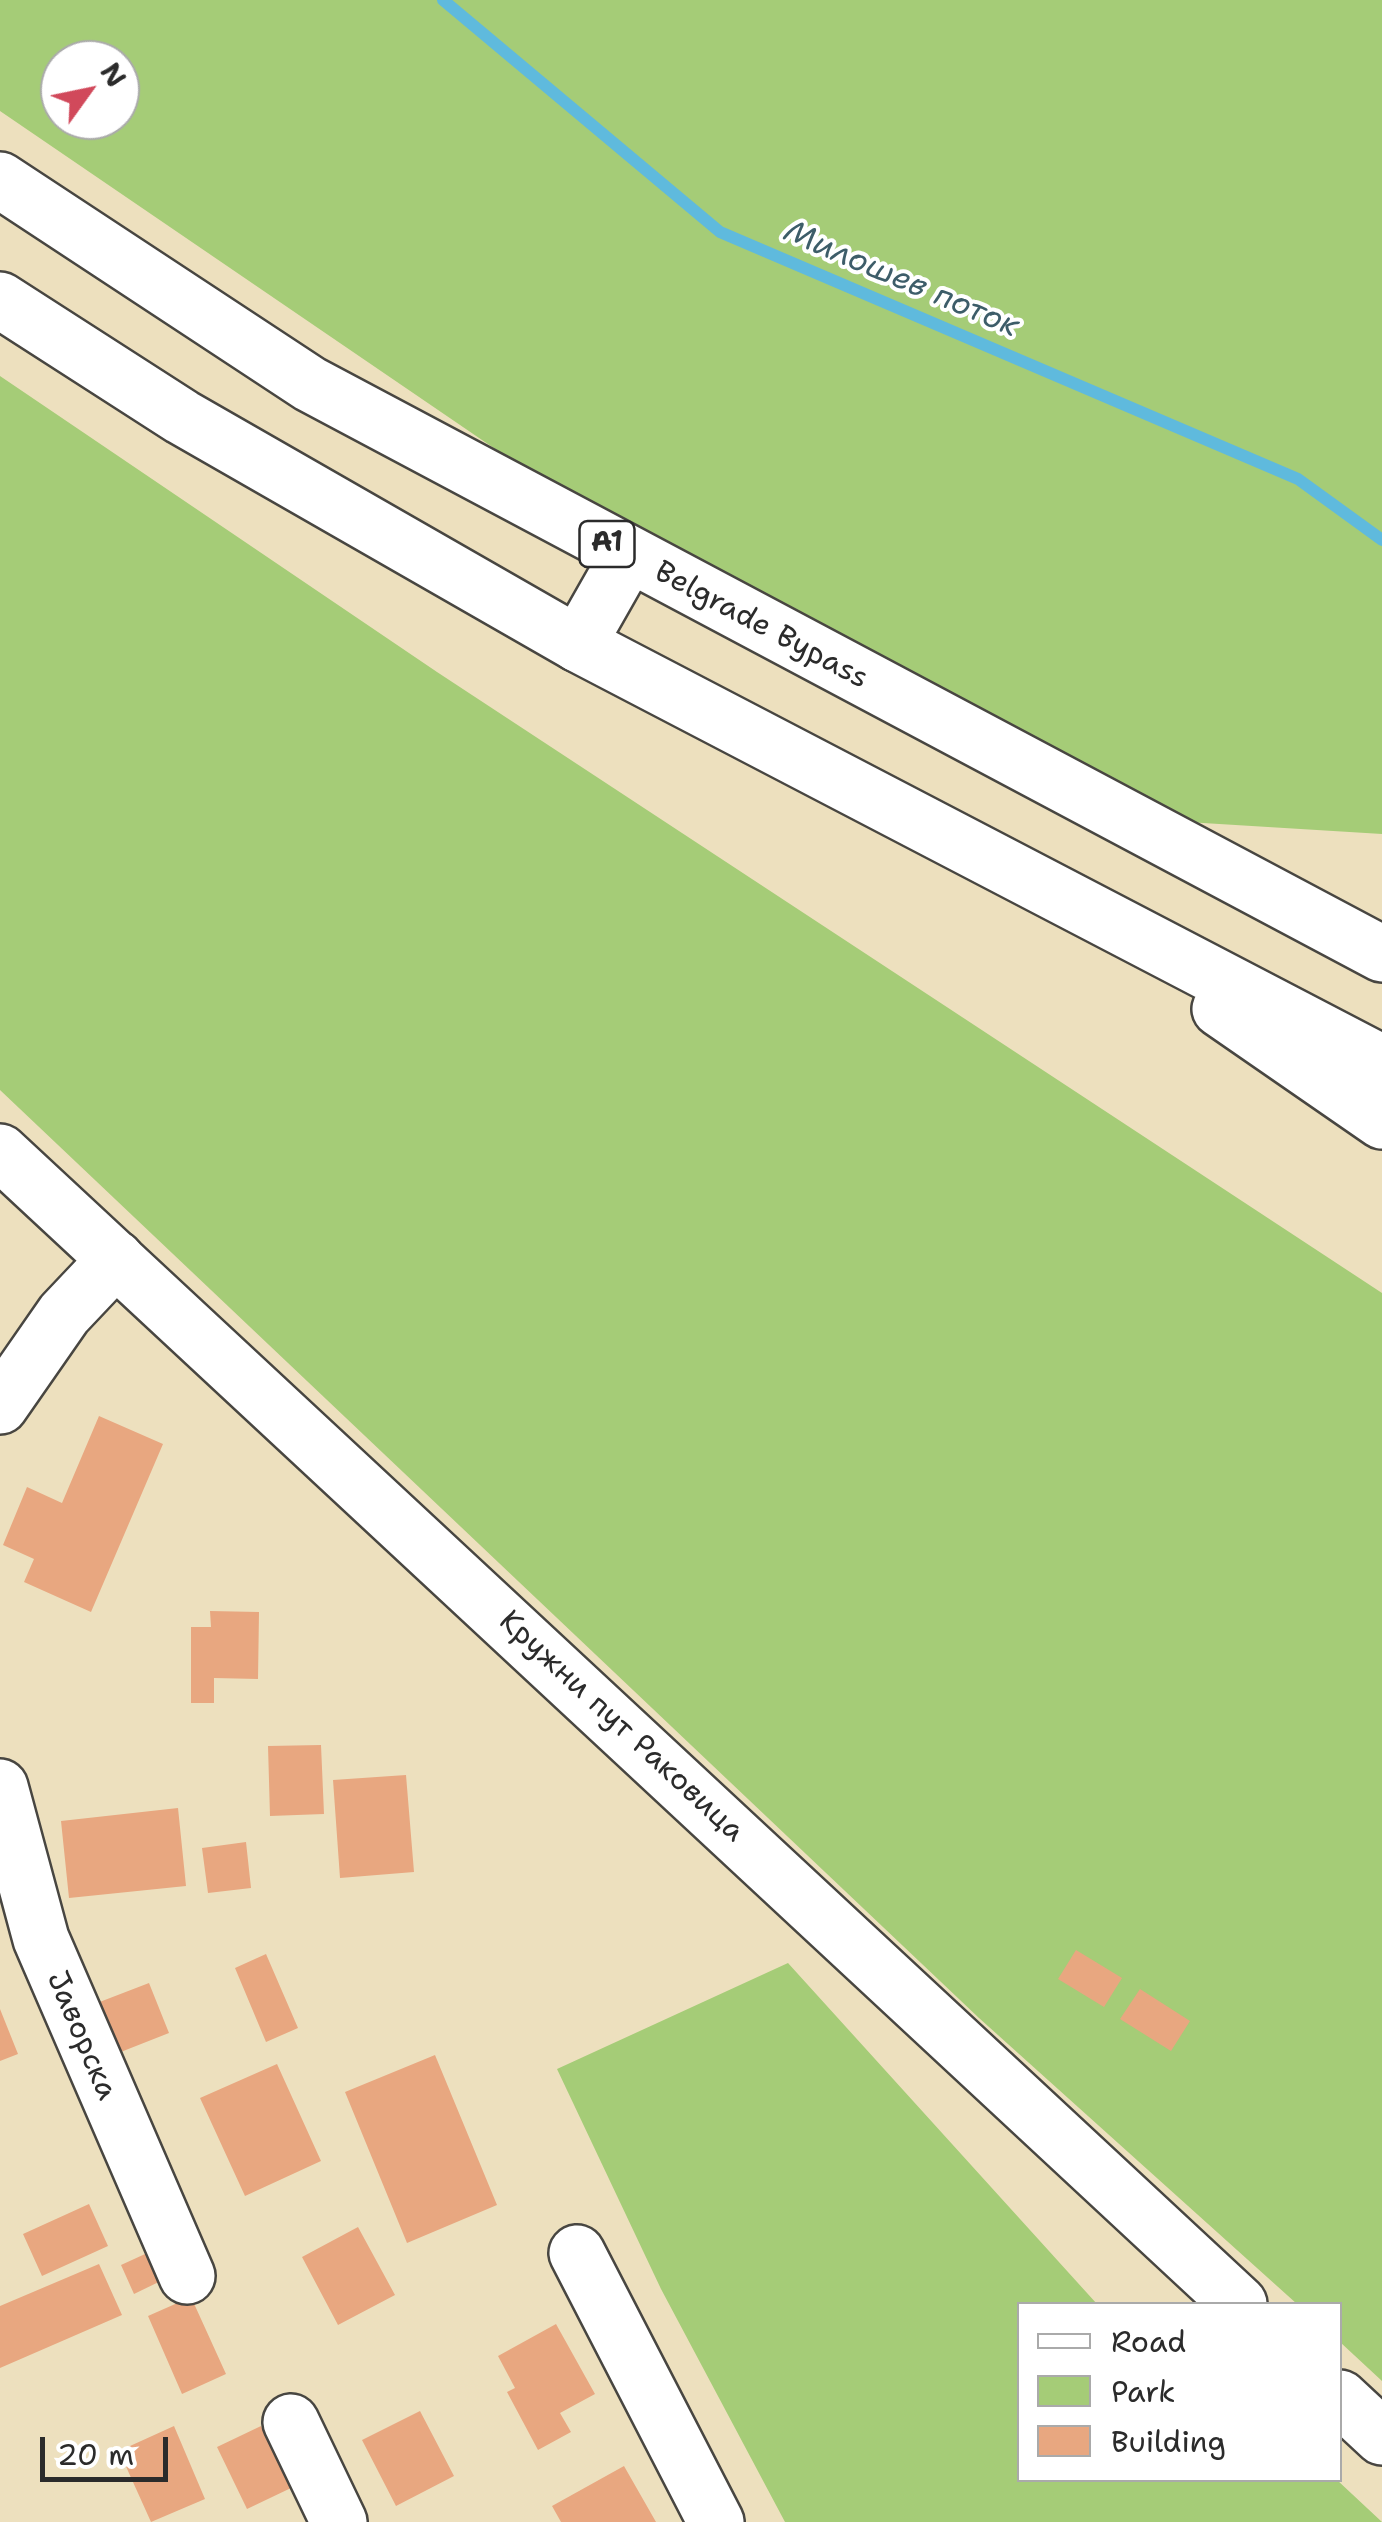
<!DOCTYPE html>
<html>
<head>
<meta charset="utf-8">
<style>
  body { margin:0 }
  #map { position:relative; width:1382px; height:2522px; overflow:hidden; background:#ede0be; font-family:"Shantell Sans",sans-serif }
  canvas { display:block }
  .legend { position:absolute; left:1017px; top:2302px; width:325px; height:180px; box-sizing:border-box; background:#fff; border:2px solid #aaa; margin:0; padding:12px 18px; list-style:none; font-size:30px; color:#2b2b2b }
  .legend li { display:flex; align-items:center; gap:20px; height:50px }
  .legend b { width:50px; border:2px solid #aaa }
  .north { position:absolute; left:40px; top:40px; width:100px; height:100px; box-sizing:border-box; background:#fff; border:2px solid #aaa; border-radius:50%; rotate:57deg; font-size:28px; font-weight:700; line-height:40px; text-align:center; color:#2b2b2b }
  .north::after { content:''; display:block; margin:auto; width:35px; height:45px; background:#d1495b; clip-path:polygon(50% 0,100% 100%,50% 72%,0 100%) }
  .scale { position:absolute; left:40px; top:2437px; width:128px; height:45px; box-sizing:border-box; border:5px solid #2b2b2b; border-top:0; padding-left:12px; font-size:30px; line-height:35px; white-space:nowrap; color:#2b2b2b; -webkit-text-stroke:8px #fff; paint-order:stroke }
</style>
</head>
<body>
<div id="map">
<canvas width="1382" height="2522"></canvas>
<ul class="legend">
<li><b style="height:12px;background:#fff"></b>Road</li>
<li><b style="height:28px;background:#a5cc77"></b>Park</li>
<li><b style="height:28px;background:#e8a780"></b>Building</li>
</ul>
<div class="north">N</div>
<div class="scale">20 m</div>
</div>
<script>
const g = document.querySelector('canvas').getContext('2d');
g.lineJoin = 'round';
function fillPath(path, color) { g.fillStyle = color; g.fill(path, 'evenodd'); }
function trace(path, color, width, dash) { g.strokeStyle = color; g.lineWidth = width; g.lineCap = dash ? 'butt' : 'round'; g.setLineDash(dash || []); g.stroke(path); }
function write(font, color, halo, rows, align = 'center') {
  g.font = font + ' "Shantell Sans",sans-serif'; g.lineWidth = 8; g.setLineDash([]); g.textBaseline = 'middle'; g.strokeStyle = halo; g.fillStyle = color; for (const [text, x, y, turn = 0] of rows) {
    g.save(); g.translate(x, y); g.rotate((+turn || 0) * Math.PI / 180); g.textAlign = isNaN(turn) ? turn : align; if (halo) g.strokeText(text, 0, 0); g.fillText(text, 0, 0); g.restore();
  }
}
fillPath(new Path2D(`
  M0 0H1382V834L1089 816 797 655 0 111ZM60 60H120V120H60Z
  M0 376 437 672 1382 1293V2381L1340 2342V2304H1297L979 2018 0 1090Z
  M788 1963 1097 2304H1019V2480H1337L1382 2522H785L661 2289 557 2069Z`), '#a5cc77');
trace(new Path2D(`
  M443 0 720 232 1298 479 1382 540`), '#5fbadd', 12);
fillPath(new Path2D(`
  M99 1416 163 1444 91 1612 24 1582 34 1559 3 1545 27 1487 62 1503Z
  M210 1611 259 1612 258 1679 214 1678V1703H191V1627H211Z
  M321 1745 324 1814 270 1816 268 1746Z
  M406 1775 414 1872 340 1878 333 1780Z
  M178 1808 186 1886 69 1898 61 1821Z
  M246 1842 251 1888 208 1893 202 1848Z
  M1076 1950 1122 1978 1104 2007 1058 1979Z
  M266 1954 298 2028 266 2042 235 1968Z
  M149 1983 169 2033 103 2059 84 2008Z
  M1140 1989 1190 2021 1171 2051 1120 2019Z
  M0 2009 18 2054 0 2061Z
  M435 2055 497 2205 407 2243 345 2092Z
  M277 2064 321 2161 245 2196 200 2098Z
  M89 2204 108 2246 42 2276 23 2234Z
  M358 2227 395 2295 338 2325 302 2257Z
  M156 2249 169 2277 134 2294 121 2265Z
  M99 2264 122 2315 0 2368V2306Z
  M191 2297 226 2374 182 2394 148 2316Z
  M556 2324 595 2394 560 2413 571 2432 538 2450 507 2392 515 2388 498 2356Z
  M420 2411 454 2476 396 2506 362 2440Z
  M174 2426 205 2499 151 2522 119 2451Z
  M261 2426 291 2488 247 2509 217 2447Z
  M624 2466 656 2522H561L552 2506Z`), '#e8a780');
const minor = new Path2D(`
  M578 644 628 556
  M0 1406 64 1314 116 1259
  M0 1787 41 1939 187 2276
  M577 2253 716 2522
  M291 2422 339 2522`);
const major = new Path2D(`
  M0 1152 1239 2304
  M1340 2398 1382 2437`);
const highway = new Path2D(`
  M0 180 310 384 1382 954
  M0 300 182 417 578 644 1382 1063
  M1220 1009 1382 1121`);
trace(minor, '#484641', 60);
trace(major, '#484641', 60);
trace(highway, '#484641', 60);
trace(minor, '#fff', 55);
trace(major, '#fff', 55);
trace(highway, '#fff', 55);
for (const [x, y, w] of [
  [607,544,55]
]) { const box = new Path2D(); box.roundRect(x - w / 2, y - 23, w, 46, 8); g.fillStyle = '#fff'; g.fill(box); trace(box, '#2b2b2b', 2.5); }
write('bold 28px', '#2b2b2b', null, [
  ["A1",607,544]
]);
write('30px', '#2b2b2b', '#fff', [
  ["Belgrade Bypass",761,626,28],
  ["Кружни пут Раковица",621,1727,43],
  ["Јаворска",81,2036,67]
]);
write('italic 32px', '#3d5d69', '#fff', [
  ["Милошев поток",901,280,23]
]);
</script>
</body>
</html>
